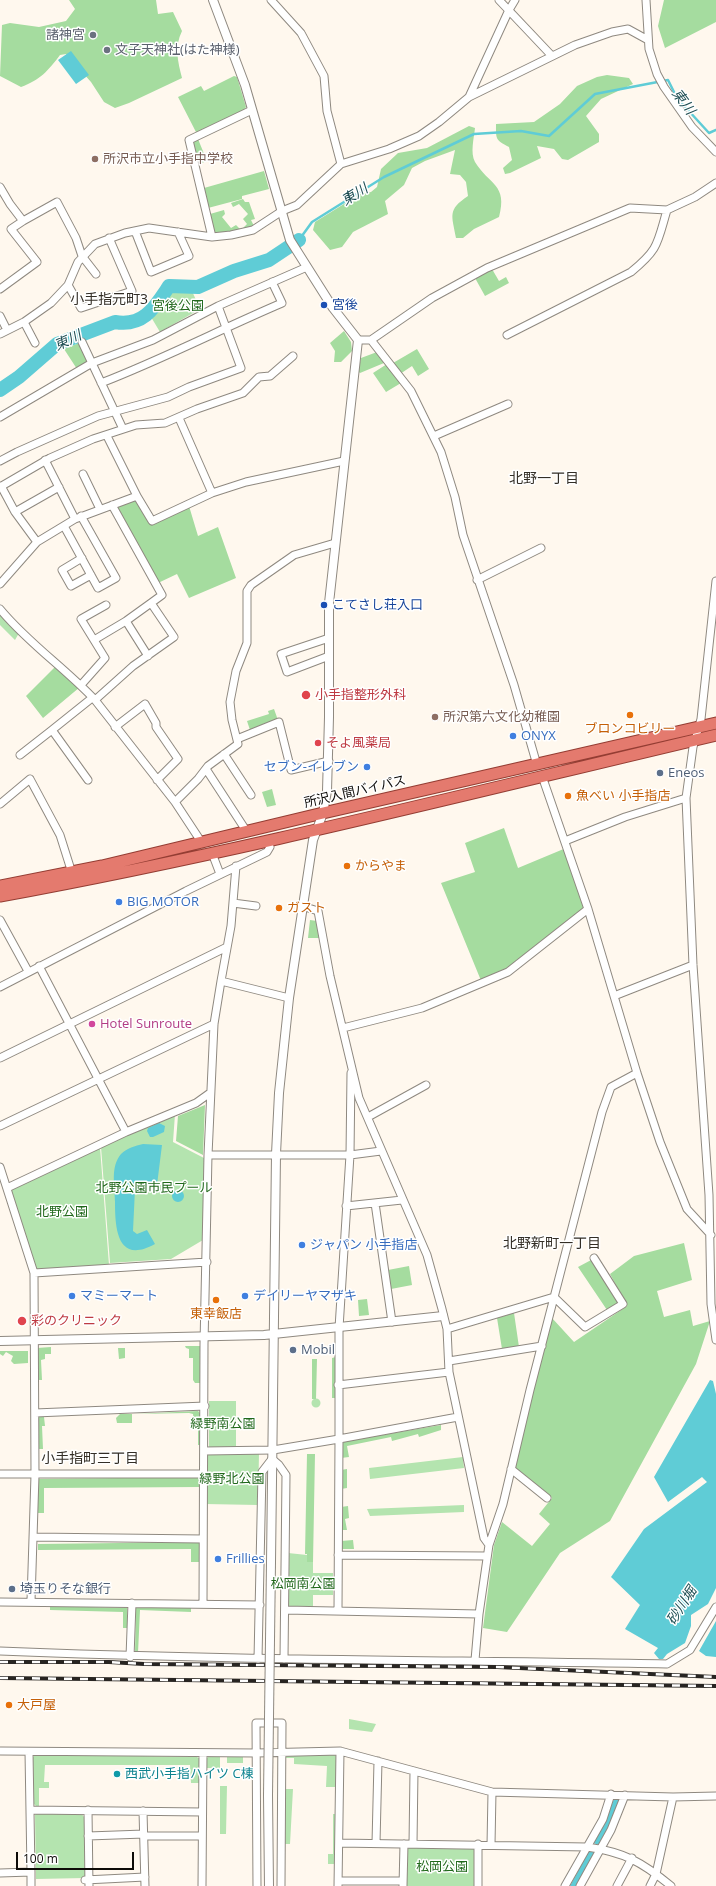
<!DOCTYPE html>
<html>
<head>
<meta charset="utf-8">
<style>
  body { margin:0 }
  #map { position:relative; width:716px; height:1886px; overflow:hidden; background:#fff8ee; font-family:"Open Sans",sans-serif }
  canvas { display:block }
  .scale { position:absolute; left:16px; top:1852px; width:118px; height:18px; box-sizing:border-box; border:2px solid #0d0b08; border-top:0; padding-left:5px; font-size:12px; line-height:14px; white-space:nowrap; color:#0d0b08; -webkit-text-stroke:3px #fff; paint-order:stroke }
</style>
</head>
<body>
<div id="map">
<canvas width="716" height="1886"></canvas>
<div class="scale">100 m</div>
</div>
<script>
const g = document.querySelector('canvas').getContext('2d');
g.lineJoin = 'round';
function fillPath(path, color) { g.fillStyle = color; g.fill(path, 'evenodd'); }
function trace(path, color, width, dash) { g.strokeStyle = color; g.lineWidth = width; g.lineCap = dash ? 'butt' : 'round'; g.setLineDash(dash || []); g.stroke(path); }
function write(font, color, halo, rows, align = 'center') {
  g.font = font + ' "Open Sans","Noto Sans JP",sans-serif'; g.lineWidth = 3; g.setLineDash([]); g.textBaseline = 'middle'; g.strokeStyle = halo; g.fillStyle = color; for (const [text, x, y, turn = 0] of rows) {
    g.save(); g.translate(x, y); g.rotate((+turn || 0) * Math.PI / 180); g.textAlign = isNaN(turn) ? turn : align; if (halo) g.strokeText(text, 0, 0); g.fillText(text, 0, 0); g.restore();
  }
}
fillPath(new Path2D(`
  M192 291 200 309 160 332 151 317 172 293Z
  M0 612 19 633 15 640 0 625Z
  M175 1114 173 1142 204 1158 203 1240 171 1259 110 1263 101 1147Z
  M100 1147 109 1265 36 1270 9 1189Z
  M311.5 1403a4.5 4.5 0 1 1 9 0a4.5 4.5 0 1 1-9 0Z
  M209 1401H236V1447H209Z
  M206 1453H259L258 1505 205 1504Z
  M463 1457 464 1468 370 1479 369 1468Z
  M464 1505V1512L370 1516 367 1509Z
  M288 1553 307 1555V1562H313V1573H333V1595H313V1608L288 1607Z
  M349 1719 376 1724 372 1732 349 1729Z
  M36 1754 197 1757 200 1759 199 1783H191L190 1765H45L44 1782H49V1788H39V1807H37L34 1804 33 1757Z
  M333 1754 337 1757 336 1787H326L327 1766 294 1764V1758H284L287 1756Z
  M209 1756 220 1757V1768H206V1759Z
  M243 1756V1763H227V1757Z
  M220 1786H227L226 1834H220Z
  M284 1789H293L290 1844H284Z
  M37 1813H81L84 1817 85 1878 36 1879 35 1815Z
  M333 1814H336L335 1864H328V1854H333Z
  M410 1847 473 1848 477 1851 476 1886H407V1850Z`), '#b4e4af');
fillPath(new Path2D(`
  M69 0H156L158 14 173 12 182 31C174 47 178 62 182 78L129 103 115 108 104 102 91 82 66 54 60 55C48 71 40 80 21 87L0 76 2 25 10 23 39 27 66 21 75 9Z
  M664 0H716V22L665 48 658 26Z
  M607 75 629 78 633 84 601 99 586 116 599 134V142L568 160 562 159 554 149 537 146 541 158 510 173 505 174 503 168 512 160 509 147C495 140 496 139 496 124L534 122 560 104 577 86 597 77Z
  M234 76 237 77 246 107 244 110 197 134 178 97 201 86 204 91Z
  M469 126 475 128C474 138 470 153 475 162 489 185 508 184 499 217L474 229 463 238H456C452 215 447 210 468 196L466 182 460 175 450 174 455 150 425 161 412 168 404 185 385 201 388 214 353 232 342 247 330 250 313 230 315 222 360 194 371 192 377 187 381 169 398 153 427 148Z
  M198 139 207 161 199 164 192 141Z
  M264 171 269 189 242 196V199L208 208 204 188Z
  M243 199 245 202H249L255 219 251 220 254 226 253 228 215 234 210 214 224 210 225 214 222 217 231 228 236 225 241 230 247 224 243 219 248 214 239 204 233 207 231 203Z
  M492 269 499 281 506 277 509 283 485 296 475 278Z
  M344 331 351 342 352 351 341 362H334L335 351 330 343Z
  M79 343 88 363 77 369 64 349Z
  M417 349 429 369 418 376 412 366 400 374 393 363Z
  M377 352 385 361 384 363 360 373 358 371 361 358Z
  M387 364 401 383 386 392 373 373Z
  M135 500 138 502 151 523 189 506 198 536 218 527 236 578 189 598 177 574 158 583 117 509 118 506Z
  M56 666 80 687 43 718 26 696Z
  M274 709 279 723 251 733 247 721 269 714 268 711Z
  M272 789 276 805 267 807 262 792Z
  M504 828 518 868 566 848 585 908 508 972 482 983 441 883 475 872 465 843Z
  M310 920 317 921 319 938H308Z
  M205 1105 203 1155 176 1141 178 1116Z
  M684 1243 692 1280 657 1291 664 1317 690 1310 693 1326 710 1321 696 1364 610 1521 560 1553 507 1632 483 1628 494 1545 502 1522 532 1546 550 1524 539 1514 552 1498 514 1467 552 1318 574 1342 627 1306 610 1274 634 1256Z
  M593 1259 620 1303 607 1310 578 1267Z
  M409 1266 412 1285 391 1289 388 1270Z
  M367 1299 369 1315 359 1316 358 1300Z
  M514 1313 519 1347 502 1349 497 1318Z
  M185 1346H201V1383H195L193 1380V1358H189V1349L186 1348Z
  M51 1347V1354H45V1359L41 1360 42 1380H38L37 1348Z
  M118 1348H125V1358L119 1359Z
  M0 1351H28V1363L14 1364 11 1361 13 1356 6 1352 3 1356 0 1354Z
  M336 1357 335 1398H332V1358Z
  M312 1359H317L316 1399H312Z
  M198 1411 201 1414 202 1445H198V1423L194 1422 193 1414 189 1413 134 1414Z
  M120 1414H132V1423H117L116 1418Z
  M36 1417H44L45 1426H42L43 1449H38Z
  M441 1425V1430L419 1437 418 1434 392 1441 391 1437 347 1446 349 1457 341 1458V1442Z
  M307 1454H315L313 1562H307V1554H305Z
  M347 1469V1488L341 1489V1470Z
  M200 1477V1487L44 1488V1513H37V1479Z
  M348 1506 349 1518 345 1519 347 1530H340L341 1507Z
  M353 1540 354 1549H341V1541Z
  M201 1542V1562H191V1549L38 1550V1544Z
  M50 1606 127 1608V1628H123V1612L50 1610Z
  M136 1606 191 1608V1612L140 1610 138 1653H135Z`), '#a5dc9f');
fillPath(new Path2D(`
  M71 51 89 75 76 84 58 60Z
  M159 1123 165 1126 164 1132 153 1137H150L147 1131 148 1128Z
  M143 1144 162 1145 157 1185 141 1184 135 1189 133 1231 137 1234 147 1230 155 1244C117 1265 115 1228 115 1202 115 1186 110 1167 121 1154 127 1148 135 1146 143 1144Z
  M172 1196a6 6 0 1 1 12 0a6 6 0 1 1-12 0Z
  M710 1380 713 1381 716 1394V1588L708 1604 691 1615V1626L685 1643 667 1654 663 1659H659L654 1653 658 1648 625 1629 640 1605 611 1577 644 1529 707 1482 702 1477 668 1502 654 1477Z
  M716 1621V1657L706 1656 699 1651Z
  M614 1799H622L599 1845 593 1843 605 1821Z
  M589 1851 596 1852 577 1886H570Z`), '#5fccd6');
trace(new Path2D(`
  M299 240 312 222 384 177 474 134 521 131 549 136 595 94 668 80 677 98 709 133 716 130`), '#5fccd6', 2.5);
trace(new Path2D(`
  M0 390 19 377 57 344 115 322C144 327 155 307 169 286L198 287 234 271 269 260 299 240`), '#5fccd6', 14);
const minor = new Path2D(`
  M271 0 301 33 324 76 327 111 341 164
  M499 0 552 56
  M646 0 649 49 657 74 664 87 692 127 716 152
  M469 97 575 45 612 32 628 29 648 40
  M0 187 10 204 23 221 57 202 76 238 82 256 96 274
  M135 231 151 272 189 256 178 232
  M212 237 189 140 252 110
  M68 285 81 308 132 291 109 238
  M0 289 37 262 11 229 23 221
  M0 316 7 330
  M24 322 35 343
  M0 334 24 322 51 303 68 285 78 262 95 244 125 233 149 228 212 237 231 235 253 230 282 211 297 205 341 164 389 149 419 136 439 122 469 97 509 10 515 0
  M507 335 631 272C659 249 657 244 667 210
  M358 340H371L432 298 487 268 630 208 667 210 695 197 716 183
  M371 340 411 391 441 452 455 497 463 535 514 685 537 765
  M82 342 123 429
  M101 383C163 359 221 329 282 303L272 282
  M0 417 92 363 153 340 218 306 307 267
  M179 418 212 493
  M107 436 137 496
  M434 436 508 404
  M45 460 75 519
  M0 461 17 452 98 416 168 397 189 387 241 368 218 306
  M83 474 100 509
  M1 486 15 512 37 542
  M0 487 50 458 93 439 136 425 165 423 197 409 243 393 259 377 270 376 293 356
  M15 512 59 487
  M64 526 98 588 116 578 81 516
  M82 558 62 570 71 586 91 575
  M477 580 541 548
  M716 581 701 719 693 747 686 798 693 965 709 1195 711 1304 716 1340
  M0 584 37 542 75 519 137 496 152 521 212 493 246 482 344 461
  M0 609C28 643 65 668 95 700L175 802 202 843
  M126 621 148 656
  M94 640 126 621 151 603
  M329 656 287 672 281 654 329 638
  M81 685 105 658 81 619 106 605
  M95 700 133 666 174 637 151 603 162 595 112 505
  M115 727 145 704 156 723V727L178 759 157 780
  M52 730 92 698
  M237 739 279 722 291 770 329 761
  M224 754 251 795
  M20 755 52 730 88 780
  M206 769 247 832
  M542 776 588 909 637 1073 660 1142 687 1209 711 1235
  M175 802 198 779 208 766 238 744 232 720 230 702 236 671 247 643V591L251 585 294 555 335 543
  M0 804 30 779 60 835 72 873
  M565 841 625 817 686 798
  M212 853 220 874
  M236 866 231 926 221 981 289 998
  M233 903 256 906
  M302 906 318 911 330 976 359 1098 427 1255 442 1309 447 1329 449 1372 484 1538 489 1545 479 1614 475 1660
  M0 920 28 971
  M39 966 126 1132 196 1103 210 1093
  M0 987 186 891 267 852 270 847
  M614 996 693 965
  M343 1028 422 1008 508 972 588 909
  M0 1058 227 947
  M351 1073 350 1155 339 1328V1439L458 1417
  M368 1117 426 1085
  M0 1126 214 1024
  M208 1155H350L381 1151
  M0 1167 34 1273 35 1475 31 1601
  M7 1188 126 1132
  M375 1203 392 1322
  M346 1206 402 1200
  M34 1273 207 1262
  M447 1329 554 1297 585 1327 623 1304 594 1258
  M449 1361 542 1346
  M338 1385 449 1372
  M35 1413 205 1406
  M204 1451 273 1450 339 1439 338 1610
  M511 1469 547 1498
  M0 1474H204
  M33 1537 203 1539
  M489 1545 503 1504 530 1390 602 1112 611 1087 637 1073
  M338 1555 487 1556
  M0 1602 260 1605
  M203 1604 204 1344 208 1155 214 1024 221 981
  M285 1610 479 1614
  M0 1651C222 1660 444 1660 667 1664L690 1650 716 1607
  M130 1657 132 1603
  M258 1659 262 1472 272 1459 279 1465 286 1475 284 1659
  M0 1751 257 1753 340 1751 492 1792 673 1797 716 1796
  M31 1810 202 1812
  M88 1810 89 1886
  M143 1811 145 1886
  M88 1836 144 1834
  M144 1836H202
  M339 1843 587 1847C624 1852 642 1862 671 1886
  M376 1843 378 1761
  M413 1844 414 1771
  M491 1845 492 1792
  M31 1872V1886
  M0 1873 31 1872 29 1752
  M85 1880 145 1877
  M338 1881H403
  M202 1886 203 1753
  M257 1886 256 1723H282L281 1886
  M338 1886 340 1751
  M403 1886 404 1844
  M478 1886V1844
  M565 1886 603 1819 611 1794
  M580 1886 611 1830 625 1795
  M617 1886 632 1858
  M650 1886 656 1874 673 1797`);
const tertiary = new Path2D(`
  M213 0 245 85 290 240 333 308 358 340 329 603V717L327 791 323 813 313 840 289 998 279 1093 276 1154 271 1562
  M0 1341 264 1335 443 1316
  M268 1795 269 1886`);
const trunk = new Path2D(`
  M0 886 102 866 323 813 716 723
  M0 896C241 852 478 791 716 735`);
trace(minor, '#8f8980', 9);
trace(tertiary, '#8f8980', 10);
trace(trunk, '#943d33', 13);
trace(minor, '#fff', 7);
trace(tertiary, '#fff', 8);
trace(trunk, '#e47a6e', 11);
const rail = new Path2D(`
  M0 1662H109L144 1664 497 1667 716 1677
  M0 1678 716 1686`);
trace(rail, '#282522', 4);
trace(rail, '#fff', 2.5, [8]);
const tertiaryBridge = new Path2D(`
  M268 1795 271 1562`);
trace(tertiaryBridge, '#8f8980', 10, []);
trace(tertiaryBridge, '#fff', 8);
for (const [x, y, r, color] of [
  [93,35,4,"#6b7280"],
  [107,50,4,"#6b7280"],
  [95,159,4,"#8d6e63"],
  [324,305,4,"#1a4fb4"],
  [324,605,4,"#1a4fb4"],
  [306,695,5,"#e0444e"],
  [630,715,4,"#e8710a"],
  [435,717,4,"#8d6e63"],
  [513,736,4,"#3f7fe0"],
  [318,743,4,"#e0444e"],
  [367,767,4,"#3f7fe0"],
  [660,773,4,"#5c6f8a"],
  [568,796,4,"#e8710a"],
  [347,866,4,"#e8710a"],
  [119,902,4,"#3f7fe0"],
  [279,908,4,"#e8710a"],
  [92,1024,4,"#d1479c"],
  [302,1245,4,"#3f7fe0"],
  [72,1296,4,"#3f7fe0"],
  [245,1296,4,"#3f7fe0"],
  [216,1300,4,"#e8710a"],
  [22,1321,5,"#e0444e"],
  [293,1350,4,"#5c6f8a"],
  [218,1559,4,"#3f7fe0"],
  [12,1589,4,"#5c6f8a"],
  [9,1705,4,"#e8710a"],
  [117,1774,4,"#0f9aa8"]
]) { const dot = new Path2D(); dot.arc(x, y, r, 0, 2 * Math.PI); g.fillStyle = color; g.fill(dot); trace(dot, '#fff', 1.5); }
write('13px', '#5b616d', '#fff', [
  ["諸神宮",85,35],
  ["文子天神社(はた神様)",115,50,"left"]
], 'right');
write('13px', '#785e54', '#fff', [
  ["所沢市立小手指中学校",103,159],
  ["所沢第六文化幼稚園",443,717]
], 'left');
write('13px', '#164399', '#fff', [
  ["宮後",332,305],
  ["こてさし荘入口",332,605]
], 'left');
write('13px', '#20681b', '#fff', [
  ["宮後公園",178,306],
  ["北野公園市民プール",154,1188],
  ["北野公園",62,1212],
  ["緑野南公園",223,1424],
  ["緑野北公園",232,1479],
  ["松岡南公園",303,1584],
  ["松岡公園",442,1867]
]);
write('13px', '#be3a42', '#fff', [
  ["小手指整形外科",315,695],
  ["そよ風薬局",326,743],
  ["彩のクリニック",31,1321]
], 'left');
write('13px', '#c56008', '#fff', [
  ["ブロンコビリー",630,729,"center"],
  ["魚べい 小手指店",576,796],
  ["からやま",355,866],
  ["ガスト",287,908],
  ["東幸飯店",216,1314,"center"],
  ["大戸屋",17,1705]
], 'left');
write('13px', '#366cbe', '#fff', [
  ["ONYX",521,736],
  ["セブン-イレブン",359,767,"right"],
  ["BIG MOTOR",127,902],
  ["ジャパン 小手指店",310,1245],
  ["マミーマート",80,1296],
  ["デイリーヤマザキ",253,1296],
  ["Frillies",226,1559]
], 'left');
write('13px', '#4e5e75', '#fff', [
  ["Eneos",668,773],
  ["Mobil",301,1350],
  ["埼玉りそな銀行",20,1589]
], 'left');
write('13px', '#0d0b08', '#fff', [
  ["所沢入間バイパス",355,792,-13]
]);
write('13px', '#b23c85', '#fff', [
  ["Hotel Sunroute",100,1024]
], 'left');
write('13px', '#0d838f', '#fff', [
  ["西武小手指ハイツ C棟",125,1774]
], 'left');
write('italic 14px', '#1f4f54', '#fff', [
  ["東川",683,102,53],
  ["東川",355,195,-32],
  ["東川",68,341,-25],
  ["砂川堀",682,1606,-57]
]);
write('14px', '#332e26', '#fff', [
  ["小手指元町3",109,300],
  ["北野一丁目",544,479],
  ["北野新町一丁目",552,1244],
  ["小手指町三丁目",90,1459]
]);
</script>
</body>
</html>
